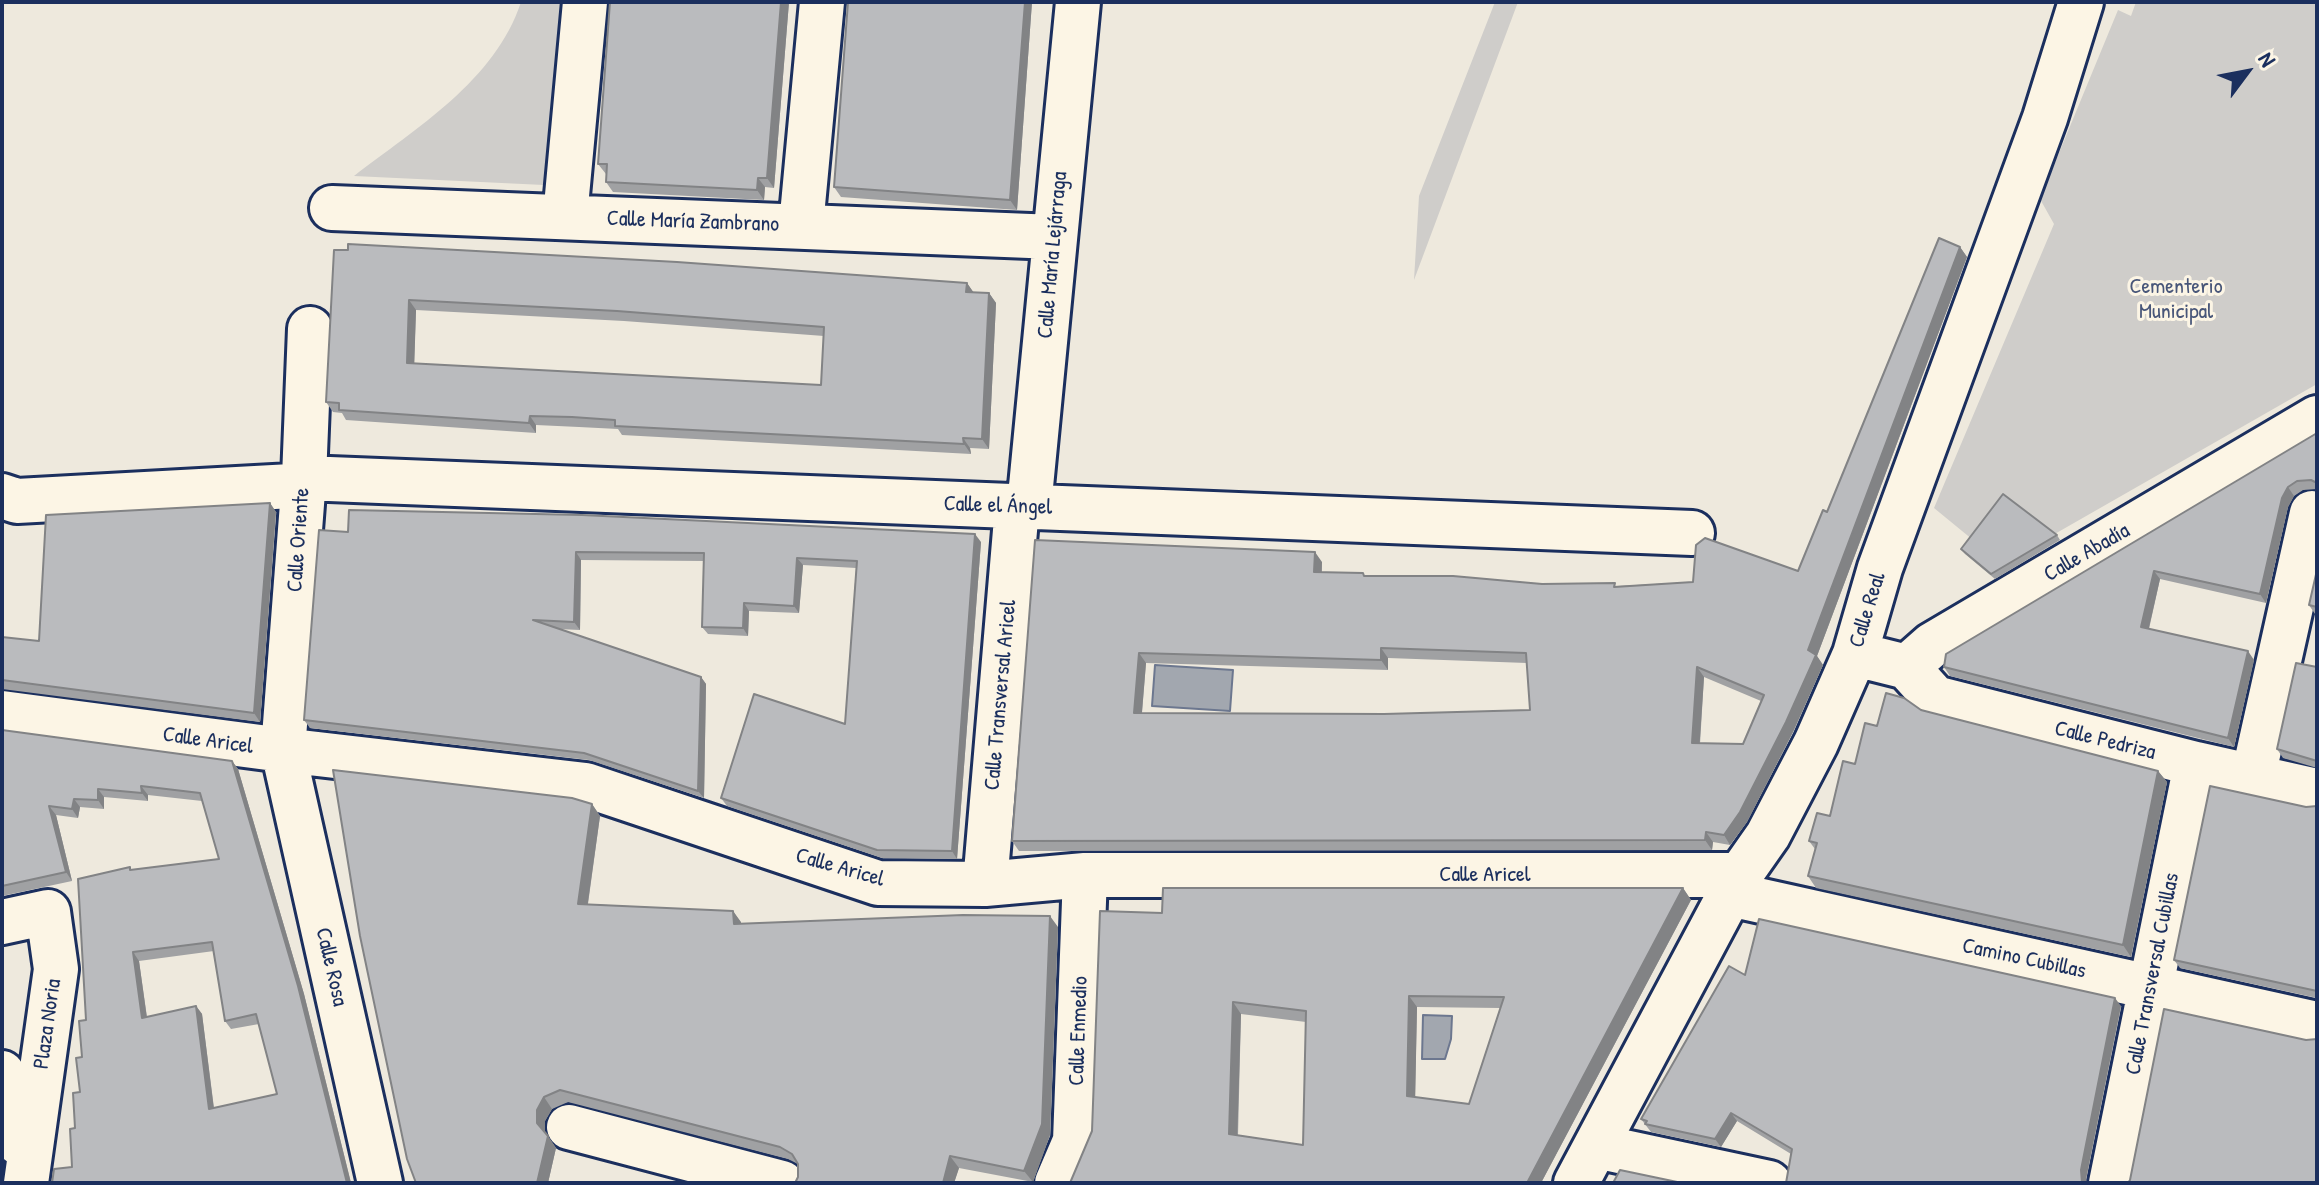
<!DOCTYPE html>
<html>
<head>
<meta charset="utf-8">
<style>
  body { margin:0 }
  #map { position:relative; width:2319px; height:1185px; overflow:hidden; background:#eee9dd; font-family:"Patrick Hand",sans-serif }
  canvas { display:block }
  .frame { position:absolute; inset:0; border:4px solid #1b2f5e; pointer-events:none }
  .north { position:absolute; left:2207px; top:32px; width:80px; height:80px; -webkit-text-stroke:6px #fcf5e5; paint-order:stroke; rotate:58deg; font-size:22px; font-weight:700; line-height:32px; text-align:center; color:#1b2f5e }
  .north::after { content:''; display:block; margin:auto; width:28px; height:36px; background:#1b2f5e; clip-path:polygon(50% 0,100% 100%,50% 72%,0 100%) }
</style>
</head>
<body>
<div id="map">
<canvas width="2319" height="1185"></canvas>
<div class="frame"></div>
<div class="north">N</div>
</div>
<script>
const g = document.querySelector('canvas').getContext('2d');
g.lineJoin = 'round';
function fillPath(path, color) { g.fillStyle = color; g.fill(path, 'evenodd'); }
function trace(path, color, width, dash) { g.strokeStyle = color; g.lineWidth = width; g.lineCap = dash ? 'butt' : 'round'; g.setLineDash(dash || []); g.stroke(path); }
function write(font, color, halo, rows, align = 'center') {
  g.font = font + ' "Patrick Hand",sans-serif'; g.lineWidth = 6; g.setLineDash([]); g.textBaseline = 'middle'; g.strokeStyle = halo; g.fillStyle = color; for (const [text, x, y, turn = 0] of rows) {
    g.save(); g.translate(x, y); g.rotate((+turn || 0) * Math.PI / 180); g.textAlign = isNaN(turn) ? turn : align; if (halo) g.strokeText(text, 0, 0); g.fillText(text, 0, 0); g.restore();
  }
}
fillPath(new Path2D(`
  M521 2H561L544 185 354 176C416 128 495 81 521 2Z
  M1495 2H1518L1414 280 1419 196Z
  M2136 2H2317V384L2018 555 1995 558 1934 508 2054 224 2040 199 2118 10 2131 16Z`), '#cfcdca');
const water = new Path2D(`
  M1155 665 1233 670 1230 711 1152 706Z
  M1423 1015 1452 1016 1451 1039 1445 1059H1422Z`);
fillPath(water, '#a2a7af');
trace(water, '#6c778f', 2);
const minor = new Path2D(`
  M332 208 1055 237
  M565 217 585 2
  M801 226 822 2
  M310 329 304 478 283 750 380 1183
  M304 478 1692 533
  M2 496 17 501 292 486
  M1029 507 1078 2
  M1855 654 1907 667 1932 645 2317 418
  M1907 667 1935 698 2196 764 2317 791
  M2 713 283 750 586 785 878 883 985 884 1085 875H1740
  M2253 777 2312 513 2317 514
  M985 884 1017 507
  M1730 894 2317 1024
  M2 922 48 912 56 969 26 1183
  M2 1073 19 1143 20 1133
  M569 1127 782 1183
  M1596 1146 1769 1183
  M1057 1183 1075 1141 1085 875
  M1576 1183 1740 875 1768 835 1816 743 1855 654 1880 568 2045 118 2081 2
  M2111 1183 2196 764`);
trace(minor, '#1b2f5e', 50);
trace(minor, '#fcf5e5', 44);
fillPath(new Path2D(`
  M789 2 774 188 765 187 764 200 613 192 606 182V174L598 164Z
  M848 2H1032L1017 210 841 197 834 187Z
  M1960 247 1967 257 1817 656 1823 665 1793 732 1747 822 1730 845 1713 842 1712 850 1019 851 1012 841 1035 540 1322 562V572L1366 576 1542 584 1617 586 1693 582 1798 571ZM1388 658 1527 663 1530 710 1384 714 1142 713 1146 663 1388 670ZM1704 677 1761 701 1743 744H1700Z
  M334 250 967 283 973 292 989 293 996 303 989 449 970 448 971 454 622 435 618 429 579 427 536 425V433L346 420 342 413 333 412 326 402ZM416 310 624 321 824 336 821 385 414 364Z
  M2317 433V489L2303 490 2294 496 2288 507 2266 603 2160 579 2149 629 2254 660 2234 747 1950 676 1944 667Z
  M270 503 276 512 260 722 2 689V637L39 641Z
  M348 532 981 542 957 859 882 858 727 806 721 798 845 724 856 568 803 565 799 613 749 611 748 636 708 634 702 627 704 561 581 560 580 630 558 629 701 677 706 684 704 798 589 760 310 728 304 720Z
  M2057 535 2060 540 1995 579 1965 554 1961 549Z
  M2317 570V614H2315L2309 605Z
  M2317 667V768L2283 758 2277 749Z
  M1921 710 2158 771 2167 782 2131 957 1816 888 1808 876 1815 849 1809 841 1830 816 1855 764 1877 726Z
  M2 730 232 761 238 769 304 994 351 1183H52L72 1167 80 1092 86 1020 131 870 219 859 202 801 148 795V801L104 797V809L80 807 78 818 56 815 72 881 2 896ZM214 951 225 1021 231 1029 259 1024 277 1094 214 1108 202 1014 196 1006 147 1017 139 961Z
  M592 804 600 816 588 904 733 911 741 923 1058 927 1050 1135 1033 1182 959 1168 954 1183H795L798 1177V1164L788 1159 568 1102 552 1109 545 1121V1132L556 1148 548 1183H416Z
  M2317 806V998L2180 968 2174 960 2306 807Z
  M1683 888 1691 900 1541 1183H1070L1092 1131 1162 913ZM1417 1007 1500 1008 1469 1104 1415 1097ZM1241 1014 1306 1022 1303 1145 1238 1136Z
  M1745 975 2121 1006 2086 1179 1791 1154 1737 1121 1721 1147 1651 1132 1641 1119Z`), '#a0a1a3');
fillPath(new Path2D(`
  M781 2H789L774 188 767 178Z
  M1025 2H1032L1017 210 1010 200Z
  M758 178 765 187 764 200 757 190Z
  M1960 247 1967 257 1817 656 1823 665 1793 732 1747 822 1730 845 1724 835 1808 650Z
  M967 283 974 293 966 292Z
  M989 293 996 303 989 449 982 439Z
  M409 300 416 310 414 373 407 363Z
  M530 416 536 425V433L529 423Z
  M963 438 970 448 971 454 964 444Z
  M2288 487 2294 496 2288 507 2266 603 2260 594 2282 498Z
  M270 503 276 512 260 722 254 713Z
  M975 534 981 542 957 859 952 851Z
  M576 552 581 560 580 630 574 622Z
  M1315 552 1322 562 1321 582 1314 572Z
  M797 558 803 565 799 613 794 606Z
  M2154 571 2160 579 2147 636 2141 627Z
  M744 603 749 611 748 636 743 628Z
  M1381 648 1388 658V670L1381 660Z
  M2248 651 2254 660 2234 747 2228 738Z
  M1139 653 1146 663 1141 723 1134 713Z
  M1697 667 1704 677 1699 753 1692 743Z
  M701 677 706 684 704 798 698 791Z
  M232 761 238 769 304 994 351 1183H347Z
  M2158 771 2167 782 2131 957 2123 945Z
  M141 786 148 795V801L142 793Z
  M98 789 104 797V809L98 800Z
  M74 799 80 807 78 818 72 809Z
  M592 804 600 816 586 916 578 904Z
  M49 806 56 815 72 881 66 872Z
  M1706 832 1713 842 1712 850 1705 840Z
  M1683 888 1691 900 1541 1183H1527Z
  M733 911 741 922 742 935 734 924Z
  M1050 916 1058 927 1050 1135 1033 1182 1024 1171Z
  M133 952 139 961 148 1026 142 1018Z
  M1409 996 1417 1007 1415 1107 1407 1096Z
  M2115 998 2121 1006 2086 1179 2087 1183H2082L2081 1170Z
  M1233 1002 1241 1014 1237 1146 1229 1134Z
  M196 1006 202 1014 215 1118 209 1109Z
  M544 1097 552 1109 545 1121V1134L537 1123V1110Z
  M1731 1113 1737 1121 1721 1147 1715 1139Z
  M548 1136 556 1148 548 1183H537Z
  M950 1156 959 1168 954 1183H943Z`), '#828385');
const building = new Path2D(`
  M610 2H781L767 178H758L757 190 606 182 607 164H598Z
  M848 2H1025L1010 200 834 187Z
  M1939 238 1960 247 1808 650 1816 655 1786 722 1740 812 1724 835 1706 832 1705 840 1012 841 1035 540 1315 552 1314 572 1363 573 1364 576H1453L1542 584 1615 583 1614 587 1693 582 1696 545 1705 538 1798 571 1823 510 1827 512ZM1381 648 1526 653 1530 710 1384 714 1134 713 1139 653 1381 660ZM1697 667 1764 695 1743 744 1692 743Z
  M348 244 677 262 967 283 966 292 989 293 982 439 963 438 964 444 615 426V420L572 417 530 416 529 423 339 410V403L326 402 334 250H348ZM409 300 617 311 824 327 821 385 407 363Z
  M2317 433V483L2311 480 2297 481 2288 487 2282 498 2260 594 2154 571 2141 627 2248 651 2228 738 1944 667 1946 654Z
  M2003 494 2057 535 1991 574 1961 549Z
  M270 503 254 713 2 680V637L39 641 46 515Z
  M349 510 582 515 975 534 952 851 877 850 721 798 754 694 845 724 857 561 797 558 794 606 744 603 743 628 702 627 704 553 576 552 574 622 533 620 701 677 698 791 584 753 304 720 319 530 348 532Z
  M2317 570V607L2309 605Z
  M2296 663 2317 667V761L2277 749Z
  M1886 693 1904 698 1921 710 2158 771 2123 945 1808 876 1817 843 1809 841 1817 813 1830 816 1843 761 1855 764 1865 723 1877 726Z
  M2 730 232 761 298 986 347 1183H52L54 1169 72 1167 70 1129 75 1128 73 1093 80 1092 76 1058 82 1057 79 1021 86 1020 78 879 130 867V870L219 859 200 793 141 786 142 793 98 789V800L74 799 72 809 49 806 66 872 2 886ZM212 942 225 1021 256 1014 277 1094 209 1109 196 1006 142 1018 133 952Z
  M333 770 572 798 592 804 578 904 733 911 734 924 963 915 1050 916 1042 1124 1024 1171 950 1156 943 1183H795L798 1177V1164L792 1154 780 1147 560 1090 544 1097 537 1110V1123L548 1136 537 1183H416L407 1159 360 936Z
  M2210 786 2306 807 2317 806V991L2174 960Z
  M1163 888H1683L1527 1183H1070L1092 1131 1100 911 1162 913ZM1409 996 1504 997 1469 1104 1407 1096ZM1233 1002 1306 1011 1303 1145 1229 1134Z
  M1759 919 2115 998 2081 1170 2082 1183H1786L1792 1149 1731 1113 1715 1139 1645 1124 1647 1121 1641 1119 1729 966 1745 975Z
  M2164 1009 2306 1040 2317 1039V1183H2128L2130 1180Z
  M1620 1170 1682 1183H1613Z`);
fillPath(building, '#babbbe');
trace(building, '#828385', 2);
write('22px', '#1b2f5e', '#fcf5e5', [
  ["Calle María Zambrano",693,222,2],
  ["Calle María Lejárraga",1053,255,-85],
  ["Calle el Ángel",998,506,2],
  ["Calle Oriente",299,540,-86],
  ["Calle Abadía",2087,553,-30],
  ["Calle Real",1868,610,-73],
  ["Calle Transversal Aricel",1001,695,-85],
  ["Calle Aricel",208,741,8],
  ["Calle Pedriza",2105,741,14],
  ["Calle Aricel",840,868,16],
  ["Calle Aricel",1485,875],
  ["Camino Cubillas",2024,959,12],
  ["Calle Rosa",331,967,77],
  ["Calle Transversal Cubillas",2153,974,-79],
  ["Plaza Noria",48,1024,-82],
  ["Calle Enmedio",1079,1031,-88]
]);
write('22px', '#485679', '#fcf5e5', [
  ["Cementerio",2176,287],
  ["Municipal",2176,312]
]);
</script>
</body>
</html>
